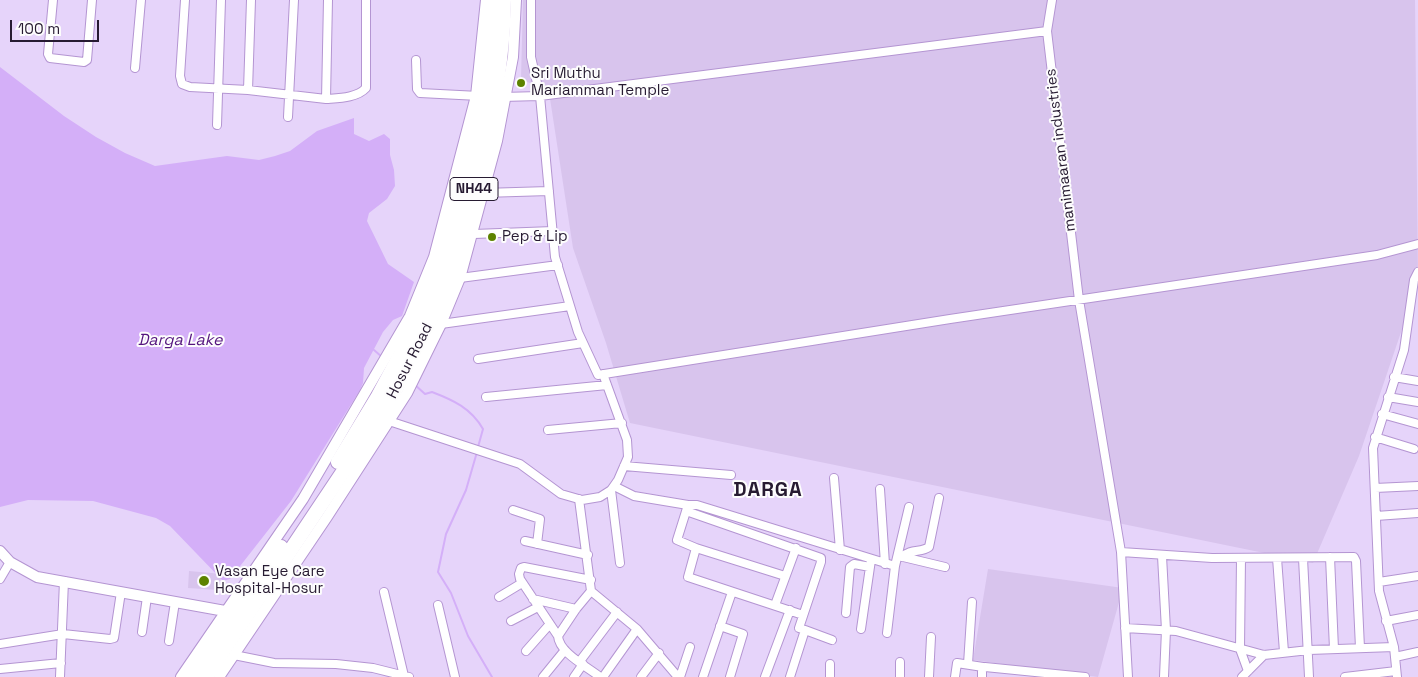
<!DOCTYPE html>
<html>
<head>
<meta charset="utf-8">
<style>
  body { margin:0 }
  #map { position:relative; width:1418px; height:677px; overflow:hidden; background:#e6d4fa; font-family:"Space Grotesk",sans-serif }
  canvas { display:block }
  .scale { position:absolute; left:10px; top:20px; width:89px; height:22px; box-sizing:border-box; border:2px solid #271b32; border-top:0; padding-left:6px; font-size:15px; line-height:18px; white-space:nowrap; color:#271b32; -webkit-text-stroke:4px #fdfdfd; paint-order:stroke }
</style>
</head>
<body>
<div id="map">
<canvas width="1418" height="677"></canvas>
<div class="scale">100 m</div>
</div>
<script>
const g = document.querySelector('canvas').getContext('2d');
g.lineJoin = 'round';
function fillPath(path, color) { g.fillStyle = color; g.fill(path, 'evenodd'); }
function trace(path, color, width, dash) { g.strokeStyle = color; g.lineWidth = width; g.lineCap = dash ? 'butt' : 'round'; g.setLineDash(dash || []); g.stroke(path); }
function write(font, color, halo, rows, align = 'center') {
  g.font = font + ' "Space Grotesk",sans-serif'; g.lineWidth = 4; g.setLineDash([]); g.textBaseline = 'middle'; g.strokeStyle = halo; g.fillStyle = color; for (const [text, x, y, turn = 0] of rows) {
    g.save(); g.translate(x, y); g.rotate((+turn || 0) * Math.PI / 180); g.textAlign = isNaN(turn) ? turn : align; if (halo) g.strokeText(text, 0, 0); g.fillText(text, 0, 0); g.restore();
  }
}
fillPath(new Path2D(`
  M523 0H1415L1418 282 1359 456 1313 563 630 423 606 343 573 248 549 92 521 79Z
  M988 569 1123 588 1098 677 973 660Z
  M189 571 222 574 218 590 188 588Z`), '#d8c4ed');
fillPath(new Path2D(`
  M0 67 64 116 96 137 125 153 155 166 227 156 259 160 275 156 290 151 317 131 354 118V134L369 141 384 134 390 139V155L394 170 395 186 387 199 369 213 367 221 388 264 414 282 402 316 393 320 383 332 364 368 363 383 360 390 291 501 230 579 223 581 170 526 156 518 93 501 28 500 0 507Z`), '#d4aff8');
trace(new Path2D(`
  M374 350 382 357
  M414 384 425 394 432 392C453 400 471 408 483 429L478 447
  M477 452 466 490 446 534 438 572 451 593 468 636 492 677`), '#d4aff8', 2);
const street = new Path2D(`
  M53 0 48 54 50 58 84 62 87 60 92 0
  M185 0 180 76 182 84 190 87 248 90 326 99 328 0
  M531 0V57L540 96 1047 31
  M1052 0 1047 31 1079 300 1121 552 1128 677
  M416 60 417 89 420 93 479 96
  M135 68 141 0
  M248 90 251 0
  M502 97 540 96 555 257 578 332 598 375 950 319 1377 255 1418 244
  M326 99C338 98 357 98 366 88V0
  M288 117 294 0
  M217 125 221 0
  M483 193 549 191
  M474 234 553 231
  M460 278 558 265
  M441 324 570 306
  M478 359 583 343
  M1394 377 1418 381
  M486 397 607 385
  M1388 397 1418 402
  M1382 414 1418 424
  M389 421 520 464 561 494 582 500 600 497 611 490 618 480 628 457 627 440 603 374
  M548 430 622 423
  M1375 437 1414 449
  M624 466 731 475
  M834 478 840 550
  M614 486 634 496 688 505 677 540 696 548 688 577 803 615
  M1375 488 1418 486
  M880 489 885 564
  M611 490 620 563
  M579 499 591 591 576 609 558 636C559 653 588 667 600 677
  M688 505H697L895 566
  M513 510 540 519 537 544
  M686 511 821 558V562L799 628 805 630 790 677
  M1376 516 1418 513
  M525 541 588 555
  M696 548 785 576
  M1121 552 1212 558 1354 557 1356 561 1360 648
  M899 556 945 567
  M1162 556 1166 630 1164 677
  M902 557C911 548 921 553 929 547L939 498
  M1330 557 1334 649
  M1241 558 1240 649 1248 671
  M1277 558 1284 652
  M1303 558 1309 677
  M0 579 10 562
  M1379 582 1418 576
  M591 591 637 629 678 677
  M384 592 404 676
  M499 597 522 583
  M533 599 576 609
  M438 605 455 677
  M775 605 796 548
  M846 613 850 567 854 564 870 567
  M511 621 538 607
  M1386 621 1418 615
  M720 626 743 634 730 677
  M1125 628 1176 631 1264 655 1309 650 1394 647
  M861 629 871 560
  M805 630 832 640
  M142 632 147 597
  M887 633 895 566 909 507
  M558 636 520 579 519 574 521 568 524 567 591 580
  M169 641 175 602
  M0 644 63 634 110 639 114 638 121 592
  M526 651 549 625
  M234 655 274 663 336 664 373 668 409 677
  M1395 657 1418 652
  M580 661 617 612
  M830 664V677
  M968 664 972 602
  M0 669 61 663
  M60 677 64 581
  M543 677 565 650
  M574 677 583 664
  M603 677 637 629
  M641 677 659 653
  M680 677 690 647
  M703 677 732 592
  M765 677 790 610
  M900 677V662
  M929 677 931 637
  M955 677 957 663 983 667
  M982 677V670L985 667 1085 677
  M1242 677 1264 655
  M1345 677 1396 671
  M1397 677 1394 647 1379 591 1373 448 1404 350 1414 280 1418 272`);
const secondary = new Path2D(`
  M0 551 10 562 37 577 225 611
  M181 677 303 499 410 316 434 257 476 96 486 0
  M219 677 327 517 407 393 441 324 460 278 497 141 513 57 516 0`);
const highway = new Path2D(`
  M338 462 377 398 416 325 444 258 486 86 493 0
  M193 677 281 547
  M206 677 381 415 408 368 445 289 455 263C478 176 503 91 504 0`);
trace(street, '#b495d2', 10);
trace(secondary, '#b495d2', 12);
trace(highway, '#b495d2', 16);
trace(street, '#fff', 8);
trace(secondary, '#fff', 10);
trace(highway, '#fff', 14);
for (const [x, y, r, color] of [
  [521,83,5,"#5d8200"],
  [492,237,5,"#5d8200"],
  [204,581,6,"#5d8200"]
]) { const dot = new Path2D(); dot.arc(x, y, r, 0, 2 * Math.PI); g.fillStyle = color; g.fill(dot); trace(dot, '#fdfdfd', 2); }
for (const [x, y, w] of [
  [474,189,48]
]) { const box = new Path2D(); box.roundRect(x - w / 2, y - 11.5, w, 23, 4); g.fillStyle = '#fdfdfd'; g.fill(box); trace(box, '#271b32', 1); }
write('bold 14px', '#271b32', null, [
  ["NH44",474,189]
]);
write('15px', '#271b32', '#fdfdfd', [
  ["Sri Muthu",531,74],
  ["Mariamman Temple",531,91],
  ["Pep & Lip",502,237],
  ["Vasan Eye Care",215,572],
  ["Hospital-Hosur",215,589]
], 'left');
write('15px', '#271b32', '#fdfdfd', [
  ["manimaaran industries",1061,150,-97],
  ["Hosur Road",410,361,-63]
]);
write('italic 16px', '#54147e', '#fdfdfd', [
  ["Darga Lake",180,341]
]);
g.letterSpacing = '1px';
write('bold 20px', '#271b32', '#fdfdfd', [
  ["DARGA",768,491]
]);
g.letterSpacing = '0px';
</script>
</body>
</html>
